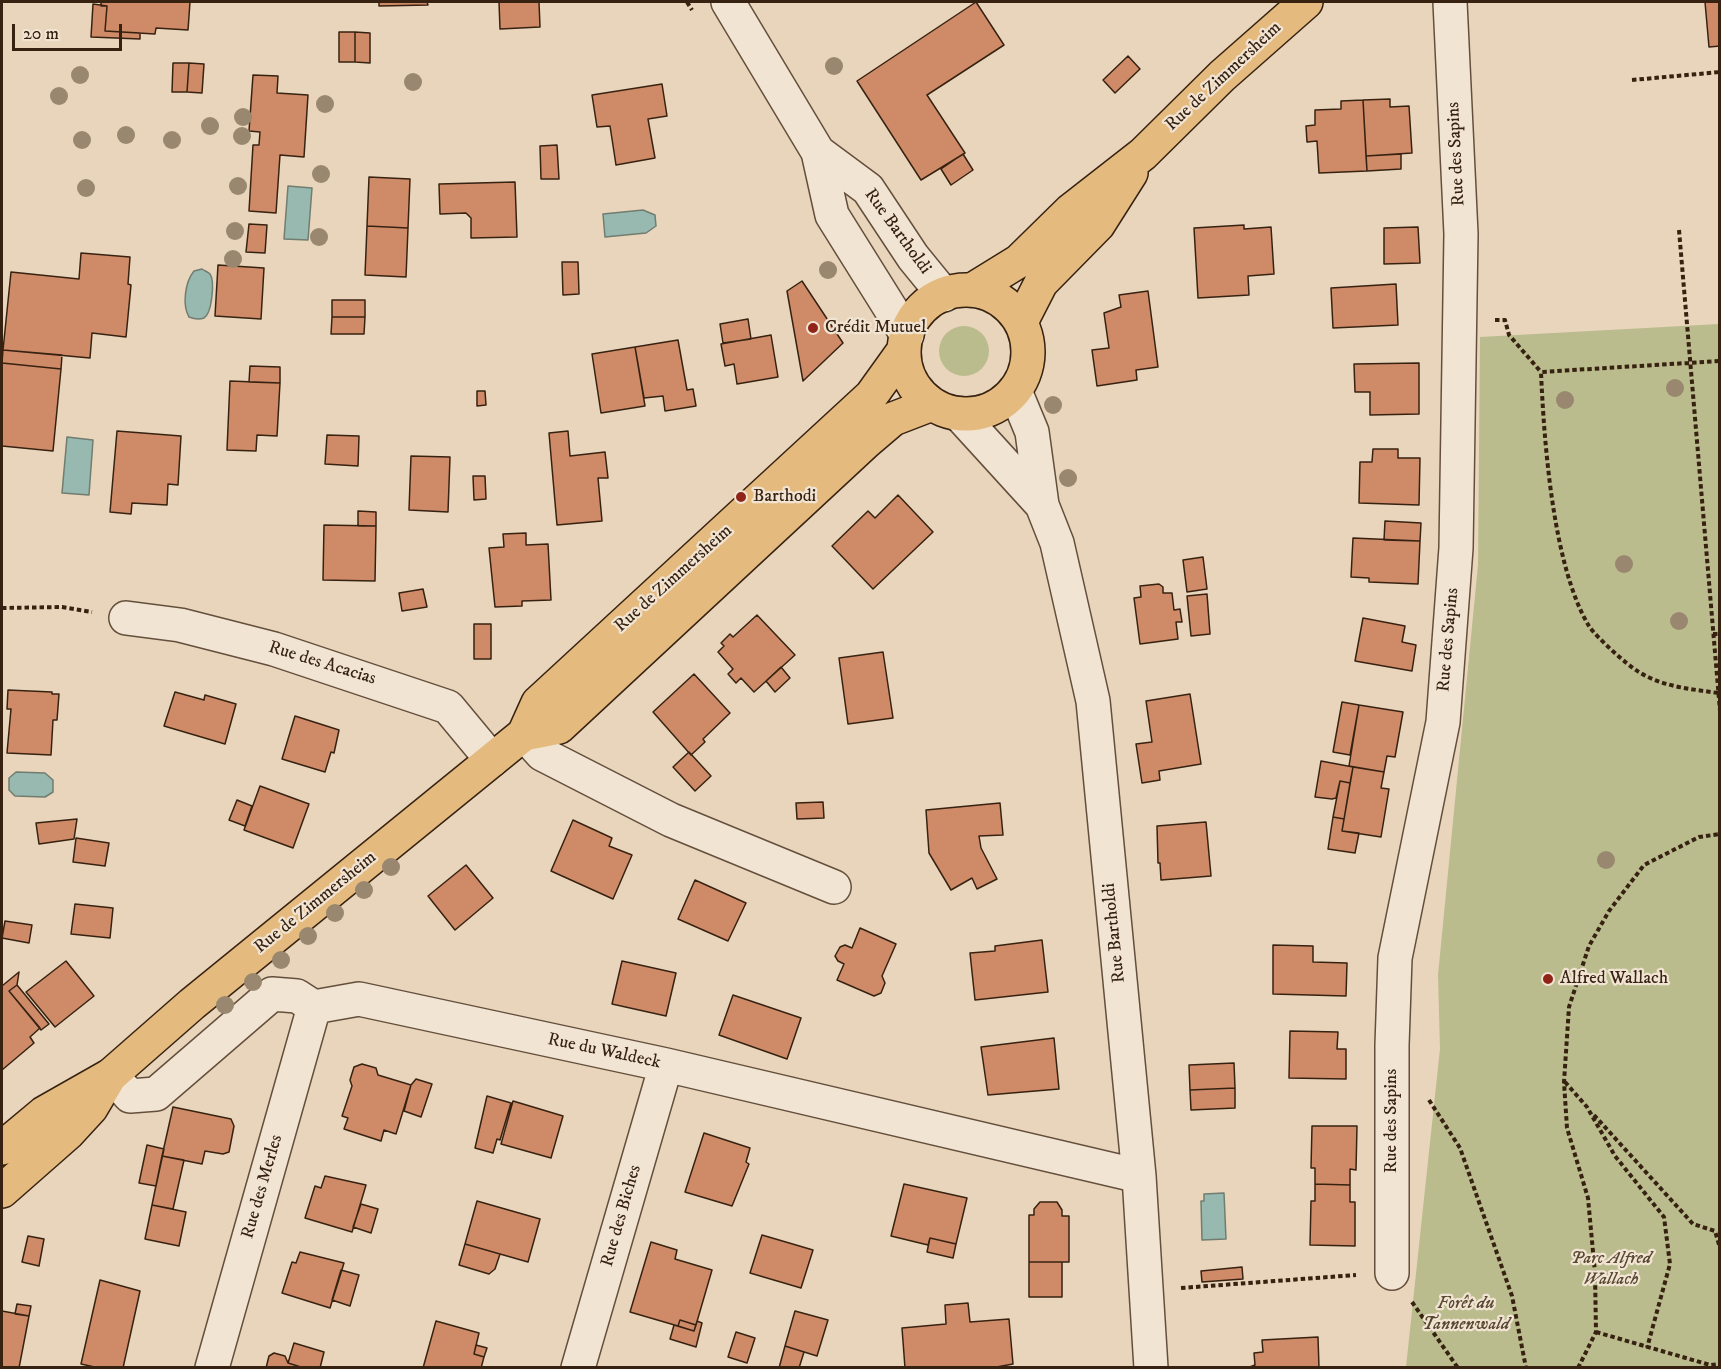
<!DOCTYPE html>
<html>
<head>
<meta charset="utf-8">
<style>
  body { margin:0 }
  #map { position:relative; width:1721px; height:1369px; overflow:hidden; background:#e9d5bb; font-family:"IM FELL DW Pica",serif }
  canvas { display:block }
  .frame { position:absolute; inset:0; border:3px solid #372212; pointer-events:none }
  .scale { position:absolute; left:12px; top:24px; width:110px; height:27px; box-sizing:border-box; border:3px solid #372212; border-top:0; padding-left:8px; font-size:18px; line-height:21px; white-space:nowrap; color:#372212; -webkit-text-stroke:4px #f1e4d3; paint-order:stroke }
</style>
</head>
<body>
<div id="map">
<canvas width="1721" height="1369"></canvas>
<div class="frame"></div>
<div class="scale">20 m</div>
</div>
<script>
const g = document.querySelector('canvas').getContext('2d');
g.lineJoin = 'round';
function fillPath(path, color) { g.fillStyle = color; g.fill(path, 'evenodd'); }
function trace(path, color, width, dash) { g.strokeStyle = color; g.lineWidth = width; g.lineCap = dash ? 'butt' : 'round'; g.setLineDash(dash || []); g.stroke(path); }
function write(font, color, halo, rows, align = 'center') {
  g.font = font + ' "IM FELL DW Pica",serif'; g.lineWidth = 4.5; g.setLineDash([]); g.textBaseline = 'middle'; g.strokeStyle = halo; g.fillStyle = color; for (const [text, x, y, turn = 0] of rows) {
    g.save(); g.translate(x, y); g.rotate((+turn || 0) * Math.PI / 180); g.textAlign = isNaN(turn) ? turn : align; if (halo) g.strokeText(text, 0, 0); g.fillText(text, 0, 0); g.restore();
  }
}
fillPath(new Path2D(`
  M1719 324V1367H1406L1440 1049 1438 975 1478 565 1480 337Z
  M939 351a25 25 0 1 1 50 0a25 25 0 1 1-50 0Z`), '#babc8d');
const water = new Path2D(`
  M288 186 312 188 308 240 284 239Z
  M643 210 655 215 656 226 646 233 605 237 603 214Z
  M202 269C205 271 208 272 210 274 215 281 212 313 204 318 199 320 194 319 189 317 182 305 185 282 194 271Z
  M67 437 93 440 89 495 62 493Z
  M16 772 45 773 53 780V792L45 797 15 796 9 790V778Z
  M1224 1193 1226 1239 1202 1240 1201 1201H1204V1194Z`);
fillPath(water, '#97b9af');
trace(water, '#717d70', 1.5);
const building = new Path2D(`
  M101 2H190L188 30 156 28 155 34 105 31 107 6H101Z
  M379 2H427L428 5 379 6Z
  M499 2H539L540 27 500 29Z
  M976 2 1004 45 927 95 965 153 921 180 857 81Z
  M1705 2H1720V46L1709 47Z
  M93 4 107 6 105 31 140 33V39L91 37Z
  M339 32H355V62H339Z
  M355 32 370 33V63L355 62Z
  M1128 56 1140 69 1115 93 1103 80Z
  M173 63H189L187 92H172Z
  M189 63 204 64 202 93 187 92Z
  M253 75 278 76 277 93 308 95 304 157 280 155 276 213 249 211 253 145H259L260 132 249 131Z
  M662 84 667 116 648 119 655 158 616 165 610 126 597 127 592 95Z
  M1390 99V107L1409 106 1412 153 1366 156 1363 100Z
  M1363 100 1367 171 1319 173 1317 141 1307 142 1306 126 1315 125V110L1341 109V101Z
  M557 145 559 179H541L540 146Z
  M963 154 973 170 951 185 941 169Z
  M1401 154V169L1367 171 1366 156Z
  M369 177 410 179 408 228 367 226Z
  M515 182 517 237 471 238V218L466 213 440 214 439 184Z
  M249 224 267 225 265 253 246 252Z
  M1244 225V229L1271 227 1274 274 1248 276 1249 295 1198 298 1194 228Z
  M367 226 408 228 406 277 365 275Z
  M1418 227 1420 263 1384 264V228Z
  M81 253 130 257 128 284 131 285 126 337 92 333 90 358 3 350 11 272 79 279Z
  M562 262H578L579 294 563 295Z
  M218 265 264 268 261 319 215 316Z
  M802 281 843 343 803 381 787 291Z
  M1396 284 1398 325 1333 328 1331 288Z
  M1148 291 1158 367 1136 370 1137 380 1097 386 1092 350 1109 348 1104 313 1121 307 1119 295Z
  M332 300H365V317H332Z
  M332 317H365L364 334H331Z
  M748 319 751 339 723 343 720 324Z
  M771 335 778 377 737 384 734 364 725 366 721 344Z
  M678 340 687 390 693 389 696 406 665 411 663 396 644 398 635 347Z
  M635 347 645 406 601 413 592 354Z
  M3 350 62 355 61 369 2 363Z
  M2 363 61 369 53 451 2 446Z
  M1419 363V414L1370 415V392H1355L1354 364Z
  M250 366 280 367V383L249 382Z
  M230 381 280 383 277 436 257 435 256 451 227 450Z
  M477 391H485L486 405 477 406Z
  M117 431 181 436 178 485 168 484 167 505 132 503 131 514 110 512Z
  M568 431 570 456 605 452 608 478H598L602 521 557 525 549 433Z
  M327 435 359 436 358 466 325 464Z
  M1373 449H1398V458H1420L1419 505 1359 503 1360 462H1372Z
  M411 456 450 457 448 512 409 510Z
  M473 476H485L486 499 474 500Z
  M898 495 933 532 873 589 832 546 868 511 875 518Z
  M358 511 376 512V526H358Z
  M1385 521 1421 523 1420 541 1384 540Z
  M324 525 376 526 375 581 323 580Z
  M526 533V545L548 544 551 600 522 601V606L495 607 489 548 504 547 503 534Z
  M1353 538 1420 541 1418 584 1369 582V578L1351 577Z
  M1203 557 1207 589 1187 592 1183 560Z
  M1159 584 1163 587V593H1172L1174 610 1180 609 1182 622H1176L1178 639 1140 644 1134 598 1141 597 1140 586Z
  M423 589 427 607 402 611 399 593Z
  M1207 594 1210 634 1191 636 1187 596Z
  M757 615 795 655 754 692 741 678 736 683 728 674 733 669 718 652 724 646 721 643 730 634 733 637Z
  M1363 618 1405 626 1402 642 1416 645 1412 671 1355 661Z
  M474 624H491V659H474Z
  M883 652 893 718 848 724 839 658Z
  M781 667 790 678 775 692 766 681Z
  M694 674 730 713 703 739 705 742 691 755 653 712Z
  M8 690 52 692V694H59L57 720H53L51 755 7 753 11 709H7Z
  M175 692 204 700 205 695 236 704 225 744 164 726Z
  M1190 694 1201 764 1159 771 1160 780 1142 783 1136 744 1152 742 1146 701Z
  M1342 702 1359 705 1350 755 1333 752Z
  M1359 705 1403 712 1395 757 1387 756 1384 772 1349 766Z
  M295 716 339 730 334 753 331 752 325 772 282 759Z
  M689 752 711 776 695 791 673 767Z
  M1321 761 1353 767 1350 783 1340 781 1336 798 1332 799 1315 797Z
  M1353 767 1384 772 1381 788 1389 789 1381 837 1342 831Z
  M1340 781 1350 783 1344 819 1333 817Z
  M260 786 309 804 293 848 244 830Z
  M237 800 252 806 245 826 229 820Z
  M823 802 824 818 797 819 796 803Z
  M1000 803 1003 835 979 836 981 848 997 879 977 889 972 878 951 890 929 853 926 810Z
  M1333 817 1344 819 1342 831 1359 833 1355 853 1328 849Z
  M77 819 74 839 39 844 36 823Z
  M573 820 612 838 609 846 632 855 613 899 551 871Z
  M1206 822 1211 876 1161 880 1160 863H1158L1157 826Z
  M76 838 109 843 105 866 73 862Z
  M466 865 493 898 455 930 428 896Z
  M695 880 746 903 728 941 678 919Z
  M75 904 113 908 110 938 71 934Z
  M5 921 32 925 29 943 2 938Z
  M860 928 896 944 882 976 885 983 881 993 874 996 837 980 844 964 838 961 835 956 840 947 845 945 852 948Z
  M1042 940 1048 992 975 1000 970 953 995 951V946Z
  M1273 945 1313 946V962L1347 963 1346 996 1273 994Z
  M66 961 94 996 55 1027 26 992Z
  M622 961 676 973 666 1016 612 1004Z
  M19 972 17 985 9 991 40 1028 30 1037 34 1043 2 1070V986Z
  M17 985 49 1024 41 1030 9 991Z
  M733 995 801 1018 787 1059 719 1035Z
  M1290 1031 1338 1032 1337 1049H1346V1079L1289 1078Z
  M1054 1038 1059 1089 988 1095 981 1047Z
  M1234 1063 1235 1088 1190 1090 1189 1065Z
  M362 1064 376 1068 378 1075 411 1085 396 1134 384 1130 381 1141 344 1129 348 1118 342 1116 352 1086 350 1080 354 1067Z
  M416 1079 432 1084 421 1117 404 1111 411 1085Z
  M1235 1088V1108L1191 1110 1190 1090Z
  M487 1096 511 1103 500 1140 497 1139 493 1153 475 1148Z
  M513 1101 563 1116 551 1158 501 1144Z
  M173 1107 231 1119 234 1126 229 1152 223 1154 205 1151 202 1164 162 1156Z
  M1312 1126H1357L1356 1170 1350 1169V1185L1315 1184V1168H1311Z
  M704 1133 750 1148 746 1162 749 1164 732 1206 685 1192Z
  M147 1145 164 1149 156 1186 139 1183Z
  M162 1156 184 1160 173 1209 152 1205Z
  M325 1176 366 1185 352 1232 305 1218 315 1186 321 1188Z
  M904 1184 967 1198 956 1244 930 1238 928 1245 891 1236Z
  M1315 1184 1350 1185V1202H1355V1246L1310 1245 1311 1201H1315Z
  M477 1201 540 1219 528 1262 465 1244Z
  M1040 1202H1057L1062 1210V1216H1069V1262H1029V1215H1034V1209Z
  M361 1204 378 1209 371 1233 353 1227Z
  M152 1205 186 1212 179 1246 145 1239Z
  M762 1235 813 1250 801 1288 750 1273Z
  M28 1236 44 1239 39 1266 22 1262Z
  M930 1238 956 1244 953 1258 927 1252Z
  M651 1242 677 1250 675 1259 712 1270 696 1325 680 1320 678 1326 630 1312Z
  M465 1244 500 1254 495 1269 489 1274 459 1265Z
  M300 1252 344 1263 330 1308 282 1293 292 1262 296 1263Z
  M1029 1262H1062V1297H1029Z
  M1242 1267 1243 1279 1202 1282 1201 1271Z
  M341 1270 359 1275 350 1306 332 1300Z
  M100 1280 140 1291 123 1368H99L81 1364Z
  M968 1303 970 1322 1009 1319 1013 1364 991 1368H905L902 1328 946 1324 945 1305Z
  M17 1304 31 1306 29 1316 15 1314Z
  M2 1311 29 1316 19 1368H2Z
  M795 1311 828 1320 817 1356 785 1346Z
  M680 1320 696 1325 694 1331 678 1326Z
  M436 1321 479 1333 474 1354 484 1357 481 1368H423Z
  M697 1321 702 1323 696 1347 670 1339 674 1325 694 1331Z
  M736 1332 755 1338 747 1363 728 1357Z
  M1318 1337 1319 1368H1247L1255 1365 1254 1353 1263 1352 1262 1340Z
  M294 1343 324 1352 320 1368H304L288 1363Z
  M476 1345 487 1348 484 1357 474 1354Z
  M785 1346 804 1352 799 1368H779Z
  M274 1353 285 1356 288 1363 304 1368H266L269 1356Z`);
fillPath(building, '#cf8b68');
trace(building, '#372212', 1.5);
const minor = new Path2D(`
  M728 2 818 152 832 215 907 335
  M818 152 868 189 913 257 944 295
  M1015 391 1032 432 1042 505 1057 543 1093 701 1139 1176 1151 1368
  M959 414 1042 505
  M126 618 180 625 274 649 448 707 492 760
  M524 734 542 754 671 820 834 887
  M111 1075 130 1096 156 1094 272 994 297 996 314 1007 359 999 666 1065 1139 1176
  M1392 1273V1045L1395 958 1443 722 1456 548 1461 234 1450 2
  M212 1368 314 1007
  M578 1368 666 1065`);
const major = new Path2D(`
  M972 290 1019 261 1070 211 1143 154 1222 76 1306 2
  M904 352a62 62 0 1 1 124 0a62 62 0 1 1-124 0Z
  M1021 322 1041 283 1098 225 1131 173
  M524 734 559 727 866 442 893 419 932 404
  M2 1148 44 1113 111 1075 192 1004 524 734 538 703 871 396 904 350
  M2 1191 68 1133 91 1108 110 1076`);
trace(minor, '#644f3c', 36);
trace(major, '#372212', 36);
trace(new Path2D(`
  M687 2 692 10
  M1632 80 1720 72
  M1679 230 1720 711
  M1495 320H1505L1509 335 1541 372
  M2 608 62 607 92 612
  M1713 634H1720
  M1718 693C1691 689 1663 687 1639 672 1627 665 1596 637 1589 626 1553 567 1544 442 1541 372L1720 361
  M1565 1082 1587 1107 1615 1156 1664 1217 1670 1264 1647 1348
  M1429 1100 1460 1148 1512 1296 1526 1368
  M1594 1115 1693 1224 1715 1231 1720 1248
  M1181 1288 1356 1275
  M1412 1302 1458 1368
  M1596 1332 1710 1365 1720 1364
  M1578 1368 1596 1332 1595 1273 1588 1198 1567 1128 1564 1082 1569 1007 1589 946 1609 911 1644 865 1699 837 1720 834`), '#372212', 4, [4.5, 3]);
trace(minor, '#f1e4d3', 33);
trace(major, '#e4ba7e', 33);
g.fillStyle = '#99876f';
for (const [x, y] of [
  [834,66],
  [80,75],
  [413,82],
  [59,96],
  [325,104],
  [243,117],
  [210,126],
  [126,135],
  [242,136],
  [82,140],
  [172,140],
  [321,174],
  [238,186],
  [86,188],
  [235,231],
  [319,237],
  [233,259],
  [828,270],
  [1675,388],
  [1565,400],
  [1053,405],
  [1068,478],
  [1624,564],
  [1679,621],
  [1606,860],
  [391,867],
  [364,890],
  [335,913],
  [308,936],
  [281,960],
  [253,982],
  [225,1005]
]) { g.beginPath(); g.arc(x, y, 9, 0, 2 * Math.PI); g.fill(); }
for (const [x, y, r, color] of [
  [813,328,6,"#8f2418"],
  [741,497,6,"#8f2418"],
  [1548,979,6,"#8f2418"]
]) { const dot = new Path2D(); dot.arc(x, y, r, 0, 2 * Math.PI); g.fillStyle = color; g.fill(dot); trace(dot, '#f1e4d3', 2); }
write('18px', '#372212', '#f1e4d3', [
  ["Rue de Zimmersheim",1224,77,-43],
  ["Rue des Sapins",1457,154,-93],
  ["Rue Bartholdi",897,232,54],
  ["Rue de Zimmersheim",674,579,-42],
  ["Rue des Sapins",1449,640,-85],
  ["Rue des Acacias",322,664,17],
  ["Rue de Zimmersheim",316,903,-39],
  ["Rue Bartholdi",1115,933,-96],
  ["Rue du Waldeck",604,1052,12],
  ["Rue des Sapins",1392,1121,-90],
  ["Rue des Merles",263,1187,-74],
  ["Rue des Biches",622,1216,-74]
]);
write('18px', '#372212', '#f1e4d3', [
  ["Crédit Mutuel",825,328],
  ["Barthodi",753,497],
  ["Alfred Wallach",1560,979]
], 'left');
write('italic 18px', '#584831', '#f1e4d3', [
  ["Parc Alfred",1611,1259],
  ["Wallach",1611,1280],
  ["Forêt du",1466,1304],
  ["Tannenwald",1466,1325]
]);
</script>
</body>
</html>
